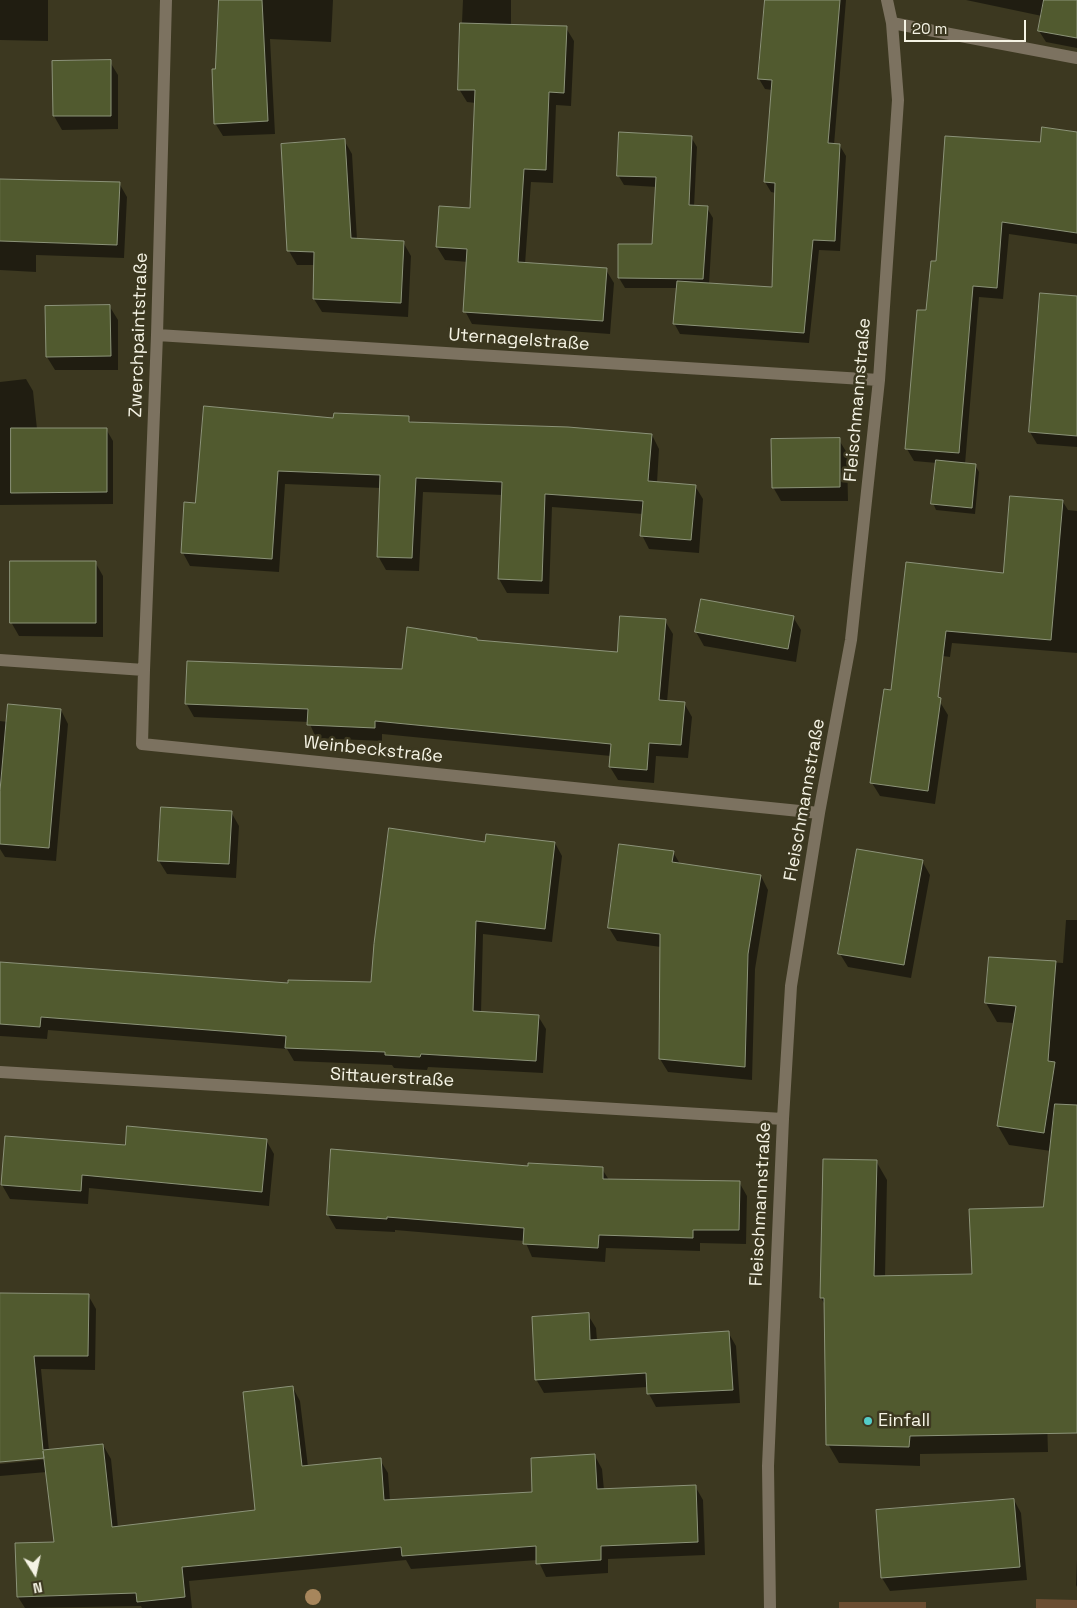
<!DOCTYPE html>
<html>
<head>
<meta charset="utf-8">
<style>
  body { margin:0 }
  #map { position:relative; width:1077px; height:1608px; overflow:hidden; background:#3c3820; font-family:"Space Grotesk",sans-serif }
  canvas { display:block }
  .north { position:absolute; left:10px; top:1548px; width:50px; height:50px; -webkit-text-stroke:4px #3c3820; paint-order:stroke; rotate:170deg; font-size:14px; font-weight:700; line-height:20px; text-align:center; color:#f5f3e4 }
  .north::after { content:''; display:block; margin:auto; width:18px; height:22px; background:#f5f3e4; clip-path:polygon(50% 0,100% 100%,50% 72%,0 100%) }
  .scale { position:absolute; left:904px; top:20px; width:122px; height:22px; box-sizing:border-box; border:2px solid #f5f3e4; border-top:0; padding-left:6px; font-size:15px; line-height:18px; white-space:nowrap; color:#f5f3e4; -webkit-text-stroke:4px #3c3820; paint-order:stroke }
</style>
</head>
<body>
<div id="map">
<canvas width="1077" height="1608"></canvas>
<div class="north">N</div>
<div class="scale">20 m</div>
</div>
<script>
const g = document.querySelector('canvas').getContext('2d');
g.lineJoin = 'round';
function fillPath(path, color) { g.fillStyle = color; g.fill(path, 'evenodd'); }
function trace(path, color, width, dash) { g.strokeStyle = color; g.lineWidth = width; g.lineCap = dash ? 'butt' : 'round'; g.setLineDash(dash || []); g.stroke(path); }
function write(font, color, halo, rows, align = 'center') {
  g.font = font + ' "Space Grotesk",sans-serif'; g.lineWidth = 5; g.setLineDash([]); g.textBaseline = 'middle'; g.strokeStyle = halo; g.fillStyle = color; for (const [text, x, y, turn = 0] of rows) {
    g.save(); g.translate(x, y); g.rotate((+turn || 0) * Math.PI / 180); g.textAlign = isNaN(turn) ? turn : align; if (halo) g.strokeText(text, 0, 0); g.fillText(text, 0, 0); g.restore();
  }
}
fillPath(new Path2D(`
  M1036 1599 1077 1600V1608H1036Z
  M839 1602H926V1608H839Z`), '#6b4e32');
fillPath(new Path2D(`
  M0 0H48V41L0 40Z
  M220 0H333L331 42 270 39 275 134 223 136 215 123Z
  M463 0H511V26L566 28 574 41 571 106 556 105 553 183 531 182 525 264 606 270 614 283 610 334 472 324 465 311 468 262 445 260 437 247 440 207 471 209 476 103 467 102 459 89Z
  M766 0H846L834 145 840 146 846 156 840 251 819 250 809 343 680 334 674 323 677 288H625L619 278 654 246 657 187 624 185 618 175 691 137 697 147 694 207 707 208 713 218 709 284 773 288 776 193 771 192 765 182 772 90 765 89 759 79Z
  M966 0H1077V48L1046 42 1039 31 1042 16Z
  M110 62 118 75V129L62 130 54 116Z
  M1077 134V244L1009 234 1003 299 979 297 965 464 975 465 979 472 975 514 936 510 933 503 937 463 914 461 907 449 927 312 937 263 1041 143Z
  M344 140 352 154 357 240 403 242 411 256 408 317 322 312 314 299 315 265H297L289 251Z
  M0 181 119 183 127 197 124 258 36 255V272L0 270Z
  M1077 297V447L1037 444 1030 432Z
  M110 307 118 320V370H55L47 357Z
  M26 379 33 391 37 429H106L113 441V504L0 505V382Z
  M408 418 412 423 652 435 659 449 657 483 695 486 703 499 699 553 649 549 642 535 643 514 552 507 549 594 507 593 499 579 503 495 423 492 419 571 386 570 378 556 381 488 285 484 279 572 190 566 183 553 196 504 335 420Z
  M839 440 847 453 848 501H781L773 487Z
  M1063 502 1068 510 1077 511V653L952 643 950 657 905 651 1004 575Z
  M95 562 103 576V637L19 636 11 622Z
  M702 600 793 617 801 630 796 662 704 646 696 632Z
  M665 621 673 634 667 702 684 703 692 717 688 758 656 756 654 783 618 780 610 767 611 756 382 734V741L316 738 309 722 194 717 186 703 403 670 476 639 478 642 618 654Z
  M940 702 948 715 935 804 880 796 872 783Z
  M61 710 68 724 56 861 5 857 0 849V721L8 722Z
  M231 812 239 826 236 878 167 874 159 861Z
  M555 843 562 856 552 942 483 934 481 1013 538 1016 546 1029 543 1073 428 1067 427 1070 394 1068 392 1065 294 1061 287 1049 48 1030 47 1039 0 1036V963L289 984H373L487 844Z
  M673 852 680 864 761 876 768 890 755 969 752 1080 668 1072 660 1059 661 947 617 941 609 928Z
  M922 861 930 875 911 978 848 967 840 954Z
  M1066 920H1077V1392L1046 1388 1048 1452 920 1454V1466L839 1463 828 1444 825 1305 821 1298 876 1161 887 1180 885 1277 973 1275 1045 1208 1051 1151 1009 1145 998 1126 1014 1023 997 1022 986 1003 990 958 1063 963Z
  M266 1140 274 1154 269 1206 89 1188 88 1204 10 1199 2 1185 127 1147Z
  M529 1167 602 1169 609 1180 739 1182 747 1196 746 1244 700 1243V1251L606 1248 605 1262 532 1257 525 1241 395 1230V1232L336 1229 328 1215Z
  M0 1294 88 1295 96 1309 95 1370 41 1369 49 1451 103 1445 111 1459 118 1528 257 1511 293 1388 300 1401 308 1467 380 1460 388 1473 390 1501 534 1493 595 1456 602 1469 604 1490 695 1486 703 1500 705 1555 608 1559V1573L546 1577 538 1560 411 1569 406 1560 189 1581 192 1608H142L141 1606 25 1608 18 1597 56 1543 47 1472 0 1476V1464L50 1459V1457L0 1461Z
  M588 1315 596 1328 597 1340 728 1332 736 1346 740 1403 656 1407 649 1394 648 1387 544 1393 536 1379Z
  M1014 1500 1021 1513 1027 1580 890 1591 882 1578Z
  M1077 1560V1587L1076 1585Z`), '#0007');
const building = new Path2D(`
  M219 0H262L268 121 214 124 212 69H215Z
  M765 0H840L828 143 840 144 835 241 813 240 804 333 673 324 677 281 772 287 775 183 764 182 772 80 758 79Z
  M1044 0H1077V38L1038 31Z
  M460 23 567 26 564 93 549 92 546 170 524 169 518 262 607 268 603 321 463 312 467 249 436 247 439 206 470 208 475 90H458Z
  M111 60V116H53L52 61Z
  M1042 127 1077 132V233L1002 222 997 288 973 286 959 453 905 449 917 310H926L931 261H936L945 136 1040 142Z
  M619 132 692 136 689 205 708 206 703 279 618 278V244H652L656 177 617 176Z
  M345 139 351 238 404 241 401 303 313 299 314 252 287 251 281 144Z
  M0 179 120 182 117 245 0 241Z
  M1040 293 1077 296V436L1029 432Z
  M110 305 111 356 46 357 45 306Z
  M204 406 333 418 334 413 409 416V422L568 427 652 434 648 481 696 485 691 540 640 536 643 501 545 494 542 581 498 579 502 482 416 478 412 558 377 557 380 475 278 471 272 559 181 553 184 502 195 503Z
  M11 428H107V492L11 493Z
  M840 438V487L772 488 771 439Z
  M936 460 976 464 972 508 931 504Z
  M1010 496 1063 500 1051 640 946 631 938 697 941 698 928 791 870 783 884 689 891 690 906 562 1003 573Z
  M10 561H96V623H10Z
  M701 599 794 616 788 649 695 632Z
  M620 616 666 619 659 700 685 702 681 745 649 743 647 770 609 767 611 744 375 721V728L307 725 308 709 185 704 187 661 402 669 407 627 477 638V640L617 652Z
  M8 704 61 709 49 848 0 844V791Z
  M161 807 232 811 229 864 158 861Z
  M389 828 485 842 486 834 555 842 545 929 476 921 473 1011 539 1015 536 1061 421 1054 420 1057 385 1055V1052L285 1048 286 1036 41 1017 40 1027 0 1024V962L288 983V980L371 982 374 944Z
  M619 844 674 851 672 862 761 875 748 954 745 1067 659 1059 660 934 608 928Z
  M857 849 923 860 904 965 838 954Z
  M989 957 1056 961 1048 1061 1055 1062 1044 1133 997 1126 1016 1006 985 1003Z
  M1055 1104 1077 1105V1433L910 1436 909 1447 826 1445 824 1298H820L823 1159 877 1160 874 1276 972 1274 969 1209 1043 1207Z
  M127 1126 267 1139 262 1192 82 1175 81 1191 1 1185 5 1136 125 1145Z
  M331 1149 528 1166V1163L603 1167V1179L740 1181 739 1230H693V1238L599 1235 598 1248 523 1244 524 1228 387 1217V1219L327 1215Z
  M0 1293 89 1294 88 1356H34L43 1450 103 1444 112 1527 255 1510 243 1392 293 1386 302 1466 381 1458 384 1500 532 1492 531 1458 595 1454 597 1489 696 1485 698 1542 601 1546V1560L536 1564V1546L402 1556 401 1547 182 1567 185 1597 137 1602 136 1593 17 1597 15 1543 54 1542 43 1451 44 1458 0 1462Z
  M589 1313 590 1340 729 1331 733 1390 647 1394 646 1373 535 1380 532 1317Z
  M1014 1499 1020 1567 881 1578 876 1510Z`);
fillPath(building, '#515a2f');
trace(building, '#8c9379', 1);
trace(new Path2D(`
  M892 23 1077 58
  M157 335 879 380
  M0 660 144 670 142 744 819 813
  M144 670 157 335 166 0
  M0 1072 783 1119
  M770 1608 768 1466 783 1119 791 986 819 813 851 640 879 380 898 100 892 23 887 0`), '#7c7260', 12);
g.fillStyle = '#a7865c';
for (const [x, y] of [
  [313,1597]
]) { g.beginPath(); g.arc(x, y, 8, 0, 2 * Math.PI); g.fill(); }
for (const [x, y, r, color] of [
  [868,1421,5,"#53cdc9"]
]) { const dot = new Path2D(); dot.arc(x, y, r, 0, 2 * Math.PI); g.fillStyle = color; g.fill(dot); trace(dot, '#3c3820', 2); }
write('18px', '#f5f3e4', '#3c3820', [
  ["Zwerchpaintstraße",139,335,-88],
  ["Uternagelstraße",519,340,4],
  ["Fleischmannstraße",858,400,-85],
  ["Weinbeckstraße",373,750,6],
  ["Fleischmannstraße",805,800,-80],
  ["Sittauerstraße",392,1078,3],
  ["Fleischmannstraße",761,1204,-87]
]);
write('18px', '#f5f3e4', '#3c3820', [
  ["Einfall",878,1421]
], 'left');
</script>
</body>
</html>
